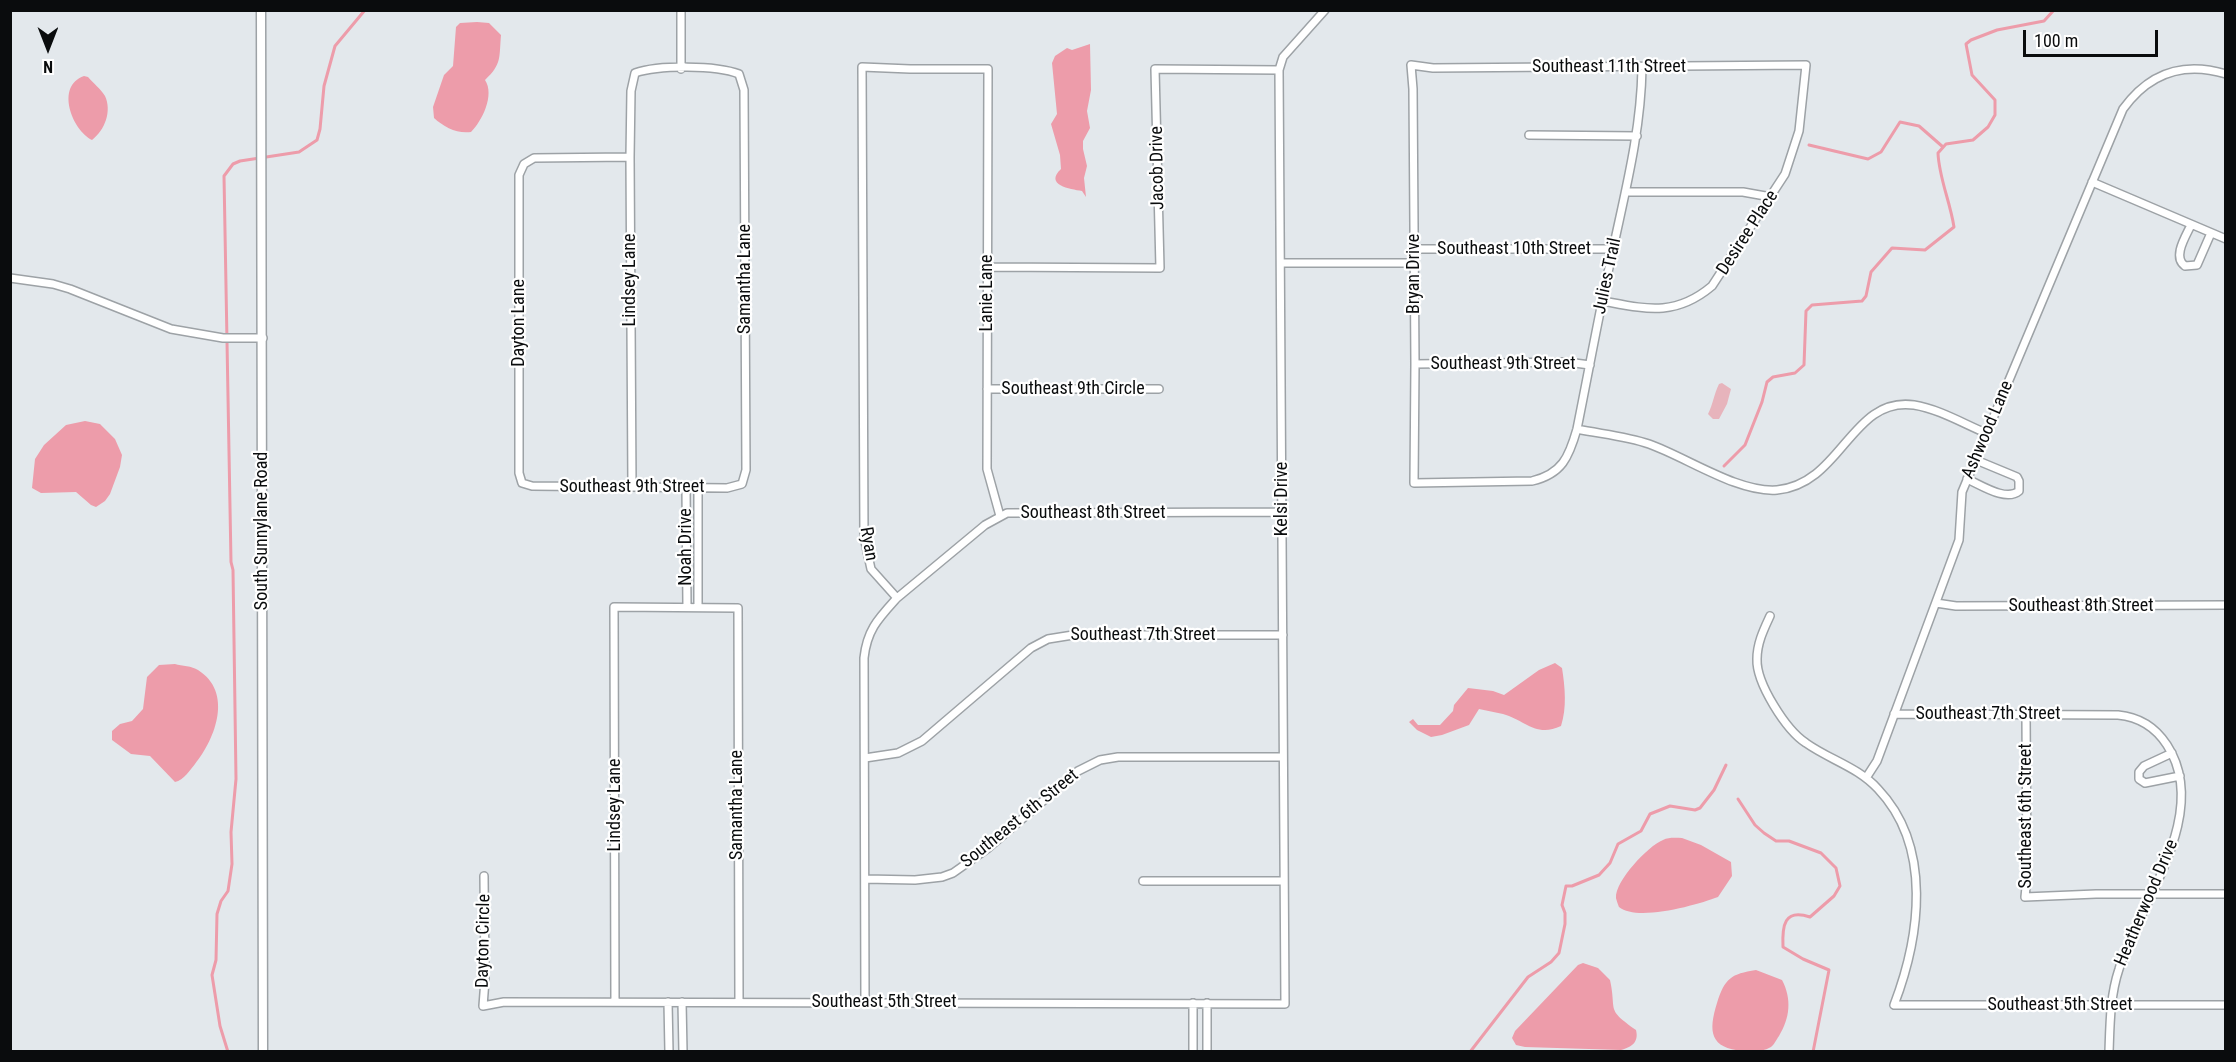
<!DOCTYPE html>
<html>
<head>
<meta charset="utf-8">
<style>
  body { margin:0 }
  #map { position:relative; width:2236px; height:1062px; overflow:hidden; background:#e3e8ec; font-family:"Roboto Condensed",sans-serif }
  canvas { display:block }
  .frame { position:absolute; inset:0; border:12px solid #0a0c0d; pointer-events:none }
  .north { position:absolute; left:18px; top:18px; width:60px; height:60px; -webkit-text-stroke:4px #fff; paint-order:stroke; rotate:180deg; font-size:16px; font-weight:700; line-height:24px; text-align:center; color:#0a0c0d }
  .north::after { content:''; display:block; margin:auto; width:21px; height:27px; background:#0a0c0d; clip-path:polygon(50% 0,100% 100%,50% 72%,0 100%) }
  .scale { position:absolute; left:2023px; top:30px; width:135px; height:27px; box-sizing:border-box; border:3px solid #0a0c0d; border-top:0; padding-left:8px; font-size:18px; line-height:21px; white-space:nowrap; color:#0a0c0d; -webkit-text-stroke:4px #fff; paint-order:stroke }
</style>
</head>
<body>
<div id="map">
<canvas width="2236" height="1062"></canvas>
<div class="frame"></div>
<div class="north">N</div>
<div class="scale">100 m</div>
</div>
<script>
const g = document.querySelector('canvas').getContext('2d');
g.lineJoin = 'round';
function fillPath(path, color) { g.fillStyle = color; g.fill(path, 'evenodd'); }
function trace(path, color, width, dash) { g.strokeStyle = color; g.lineWidth = width; g.lineCap = dash ? 'butt' : 'round'; g.setLineDash(dash || []); g.stroke(path); }
function write(font, color, halo, rows, align = 'center') {
  g.font = font + ' "Roboto Condensed",sans-serif'; g.lineWidth = 4.5; g.setLineDash([]); g.textBaseline = 'middle'; g.strokeStyle = halo; g.fillStyle = color; for (const [text, x, y, turn = 0] of rows) {
    g.save(); g.translate(x, y); g.rotate((+turn || 0) * Math.PI / 180); g.textAlign = isNaN(turn) ? turn : align; if (halo) g.strokeText(text, 0, 0); g.fillText(text, 0, 0); g.restore();
  }
}
fillPath(new Path2D(`
  M1722 383 1731 389 1727 404 1719 419H1713L1708 414C1713 404 1714 394 1719 384Z`), '#e7b4bc');
fillPath(new Path2D(`
  M477 22 489 23 501 35C499 58 502 64 485 80 495 95 482 121 471 132 457 134 444 127 434 118L433 107 444 75 453 66 456 27 460 23Z
  M1090 44 1091 90 1087 111 1090 128 1083 141V149L1087 166 1084 178 1086 197 1082 191C1070 189 1044 185 1061 169L1060 155 1051 124 1057 114 1052 63 1055 56 1067 48 1072 50Z
  M84 76 88 77C93 83 101 89 105 96 112 111 105 130 92 140 72 130 55 86 84 76Z
  M85 421 100 424 115 439 122 455 120 467 110 494 105 501 96 507 91 505 76 492 41 493 32 488 35 459 44 445 66 425Z
  M1555 663 1562 668C1565 687 1567 708 1561 726 1536 738 1525 720 1503 714 1495 712 1487 711 1479 709L1469 725 1442 735 1431 737 1417 730 1409 722 1413 719 1418 725H1440L1453 711 1454 705 1468 688 1493 691 1504 695 1539 670Z
  M175 664C182 666 192 666 198 670 233 692 216 738 195 764 190 770 184 780 175 782L150 756 131 754 112 740V731L120 724 132 721 143 709 147 677 159 665Z
  M1682 838 1701 845 1731 862 1732 876 1718 897C1697 905 1637 922 1619 907 1619 907 1616 899 1616 898 1615 881 1648 846 1663 840 1669 837 1676 838 1682 838Z
  M1583 963 1598 968 1610 980C1617 1012 1605 1008 1636 1030 1639 1042 1632 1047 1621 1050L1525 1047 1516 1045 1512 1038 1515 1031 1578 965Z
  M1756 970 1782 980C1792 999 1790 1018 1779 1036 1776 1040 1774 1045 1771 1047 1762 1052 1753 1052 1743 1051 1710 1048 1708 1032 1717 1003 1725 978 1731 974 1756 970Z`), '#ed9caa');
trace(new Path2D(`
  M1809 145 1868 159 1881 152 1900 122 1919 126 1943 147
  M1724 466 1745 445 1762 402 1767 382 1773 377 1795 373 1804 365 1806 311 1812 305 1862 301 1866 296 1871 272 1892 248 1925 250 1954 227C1950 201 1939 178 1938 153L1946 144 1973 140 1988 127 1995 115V100L1972 75 1966 44 1971 40 1997 30 2044 21 2054 10
  M1738 799 1755 825 1764 833 1776 841H1789L1821 853 1836 868 1840 886 1834 896 1810 917C1784 908 1782 926 1783 947L1803 959 1829 970 1813 1052
  M228 1052 220 1026 212 975 216 960 217 914 221 901 228 891 232 864 231 832 236 779 233 570 231 562 224 176 233 164 240 161 299 152 317 140 320 129 324 86 335 46 365 10
  M1470 1052 1528 977 1551 962 1559 953 1565 924V913L1562 905 1566 886H1572L1599 875 1610 863 1618 844 1641 831 1650 814 1670 806 1695 810 1700 808 1714 790 1726 765`), '#ed9caa', 3);
const minor = new Path2D(`
  M681 69V10
  M1529 135 1637 136
  M630 157 534 158 524 164 519 175V473L522 483 532 486 727 488 742 484 746 470 744 90 739 74C716 65 659 65 635 73L631 91 630 157 632 487
  M2092 182 2226 239
  M1627 192H1743L1771 197
  M2191 225C2186 236 2172 257 2185 266L2197 265 2211 233
  M1414 249H1613
  M1282 263H1413
  M988 267 1160 268 1155 69 1279 70
  M10 278 53 284 70 289 171 329 223 338H263
  M1603 301C1646 309 1675 317 1712 286L1785 174 1799 131 1806 65 1433 68 1411 65 1413 89 1415 364 1414 483 1532 481C1562 474 1569 457 1577 429 1589 369 1600 309 1613 249 1626 188 1641 130 1642 68
  M1415 364 1567 362 1590 365
  M987 389H1159
  M1577 429C1601 434 1626 436 1649 444 1686 457 1738 493 1777 490 1842 484 1851 396 1914 405 1939 409 1964 424 1986 433
  M1967 479C1981 485 2006 502 2019 491V481L2017 477 1976 460
  M686 487 687 607
  M897 598 985 525 1007 513 1282 512
  M1936 603 1956 606 2226 605
  M698 607V487
  M1770 616C1764 629 1757 643 1757 659 1756 683 1786 730 1806 743 1830 760 1858 767 1878 789 1933 847 1920 937 1894 1005H2226
  M1894 714 2118 715C2139 717 2156 728 2167 745 2212 814 2139 904 2119 969 2110 996 2110 1024 2109 1052
  M2026 715 2027 877 2025 897 2096 894H2226
  M2172 753 2144 766 2139 772V779L2145 783 2180 776
  M865 758 898 753 922 741 1031 648 1048 639 1073 635H1283
  M1866 778 1877 761 1959 540 1962 492 2123 109C2149 73 2183 61 2226 74
  M484 876 485 980 483 1006 504 1002 1285 1004 1279 70 1283 57 1325 10
  M865 879 915 880 942 877 953 873 987 849 1078 771 1100 760 1118 757H1282
  M1143 881H1283
  M615 1002 614 607 738 608 739 1002
  M668 1002 669 1052
  M682 1002 683 1052
  M865 1002 864 658C867 630 878 619 897 598L871 569 864 537 862 67 910 69H988L987 469 1000 516
  M1193 1003V1052
  M1207 1052V1003`);
const tertiary = new Path2D(`
  M261 10 263 1052`);
trace(minor, '#9da2a6', 10);
trace(tertiary, '#9da2a6', 11);
trace(minor, '#fff', 7);
trace(tertiary, '#fff', 8);
write('18px', '#0a0c0d', '#fff', [
  ["Southeast 11th Street",1609,67],
  ["Jacob Drive",1158,168,-91],
  ["Desiree Place",1748,233,-57],
  ["Southeast 10th Street",1514,249],
  ["Bryan Drive",1414,274,-90],
  ["Julies Trail",1608,276,-78],
  ["Samantha Lane",745,279,-90],
  ["Lindsey Lane",630,280,-90],
  ["Lanie Lane",987,293,-90],
  ["Dayton Lane",519,323,-90],
  ["Southeast 9th Street",1503,364],
  ["Southeast 9th Circle",1073,389],
  ["Ashwood Lane",1988,430,-67],
  ["Southeast 9th Street",632,487],
  ["Kelsi Drive",1282,499,-90],
  ["Southeast 8th Street",1093,513],
  ["South Sunnylane Road",262,531,-90],
  ["Ryan",868,544,80],
  ["Noah Drive",686,547,-90],
  ["Southeast 8th Street",2081,606],
  ["Southeast 7th Street",1143,635],
  ["Southeast 7th Street",1988,714],
  ["Lindsey Lane",615,805,-90],
  ["Samantha Lane",737,805,-90],
  ["Southeast 6th Street",2026,816,-90],
  ["Southeast 6th Street",1020,819,-39],
  ["Heatherwood Drive",2147,903,-67],
  ["Dayton Circle",484,941,-89],
  ["Southeast 5th Street",884,1002],
  ["Southeast 5th Street",2060,1005]
]);
</script>
</body>
</html>
